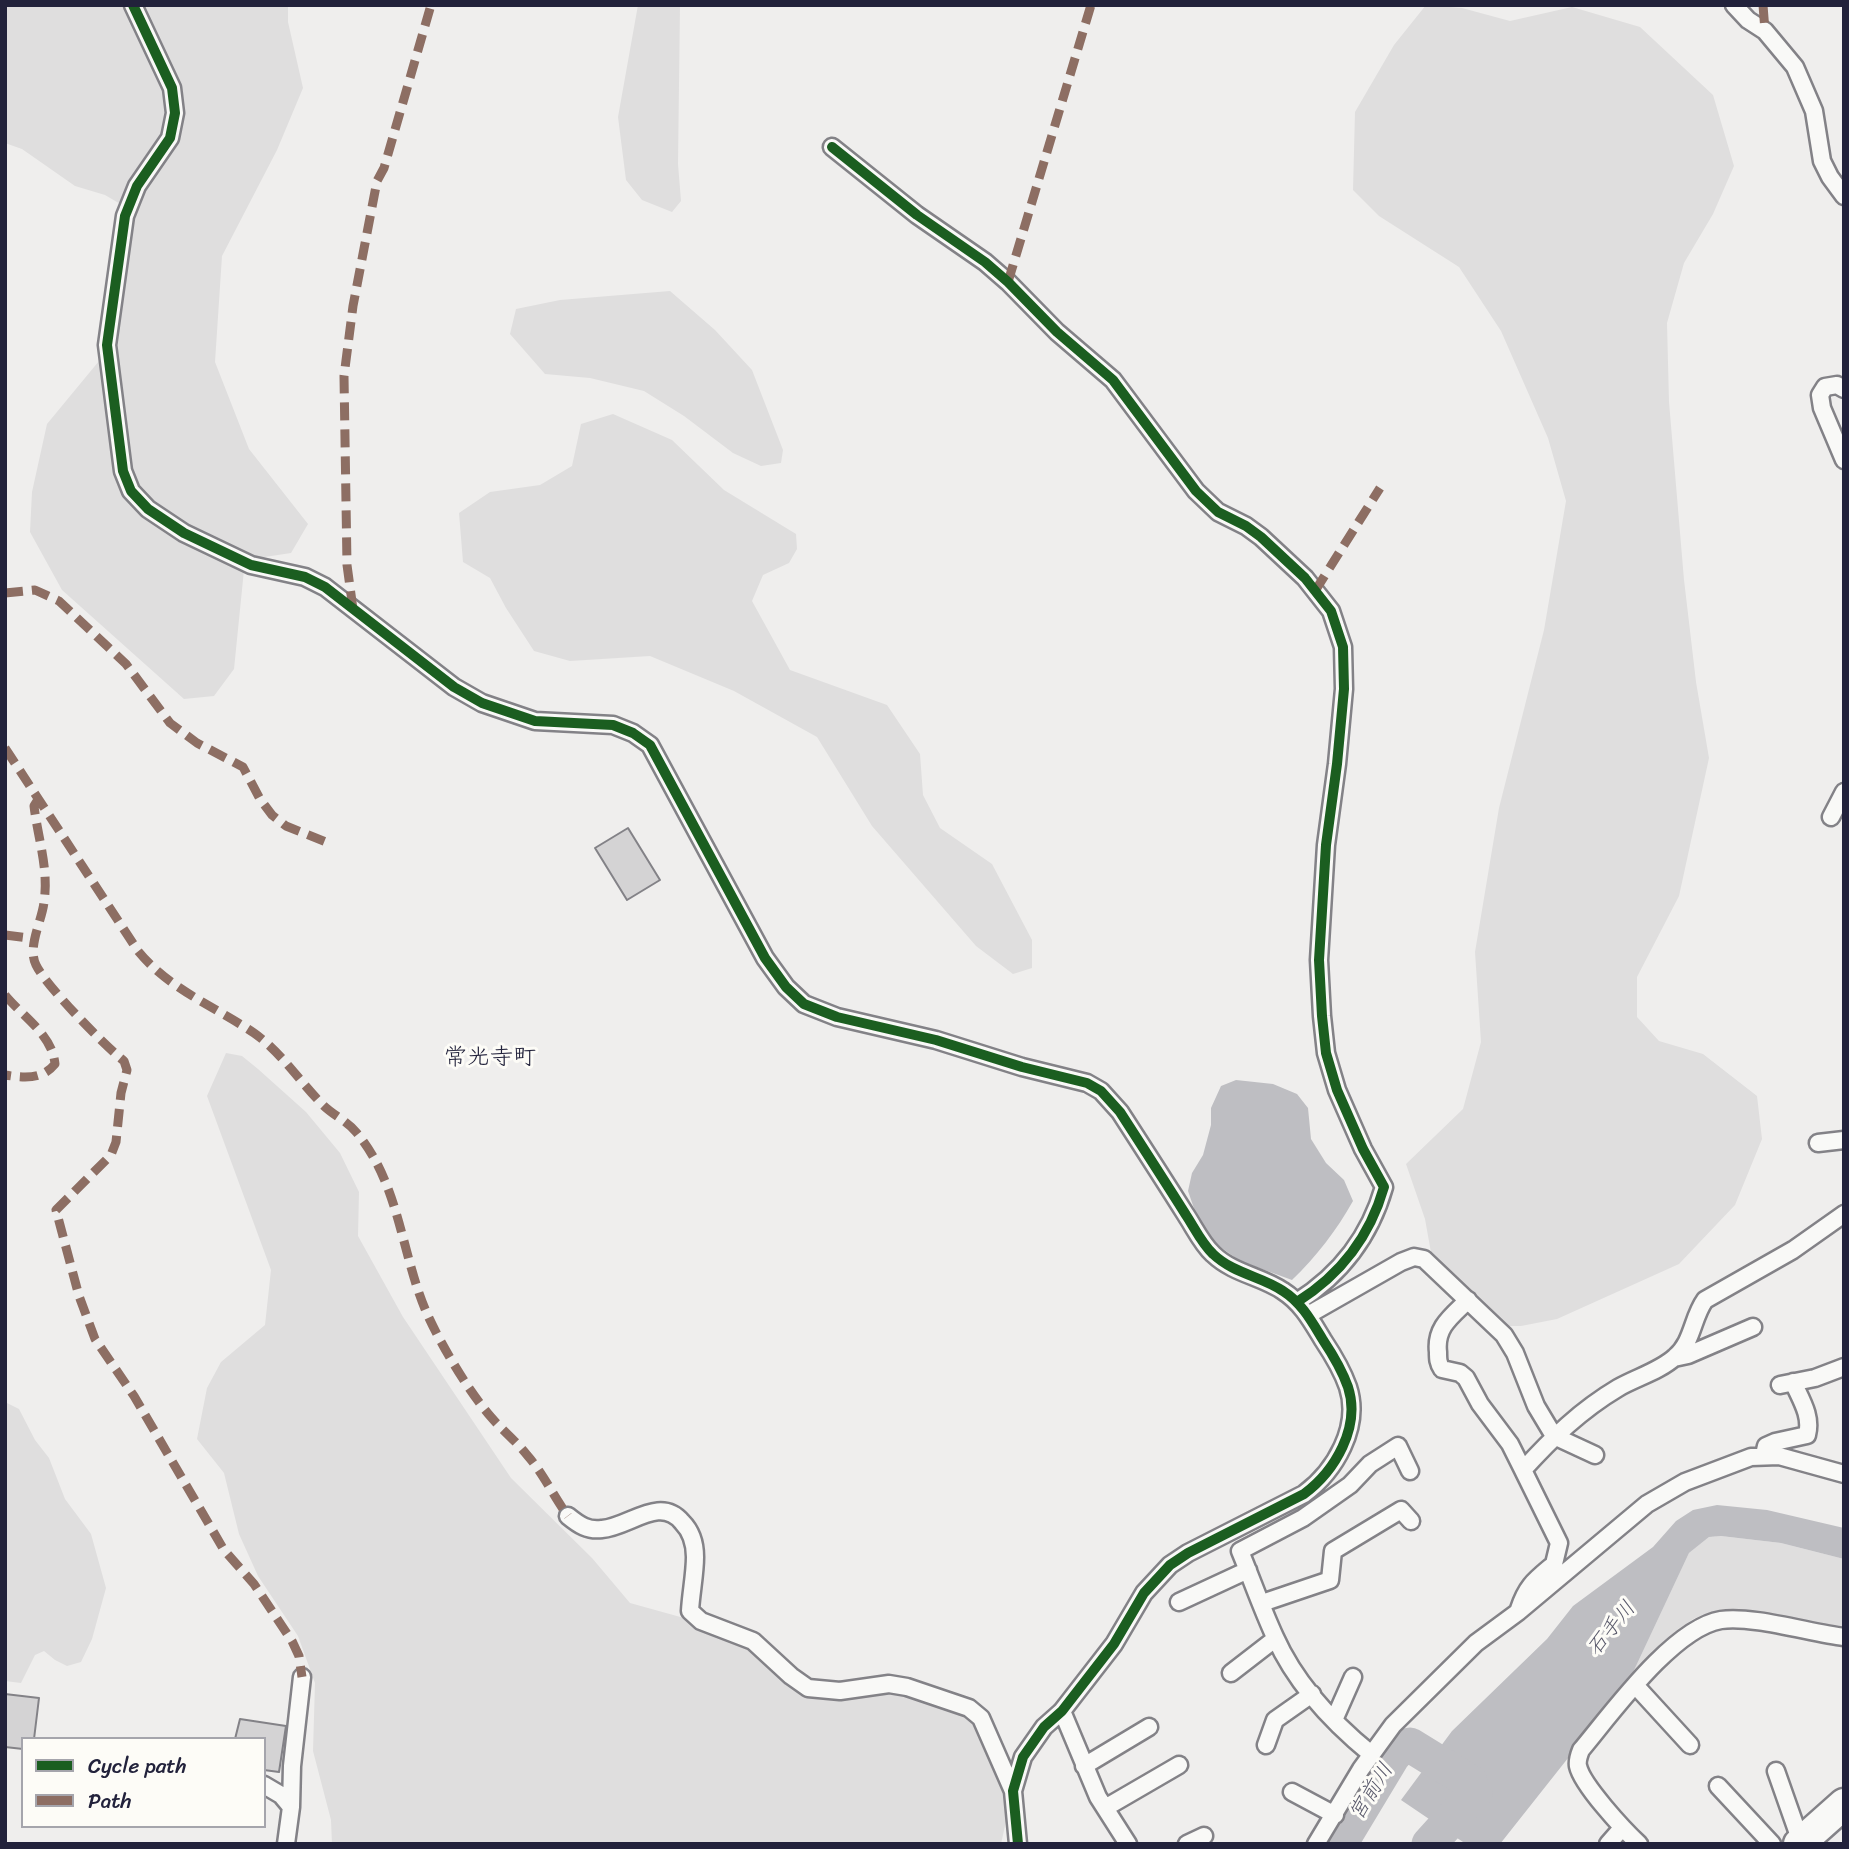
<!DOCTYPE html>
<html>
<head>
<meta charset="utf-8">
<style>
  body { margin:0 }
  #map { position:relative; width:1849px; height:1849px; overflow:hidden; background:#efeeed; font-family:Sriracha,sans-serif }
  canvas { display:block }
  .frame { position:absolute; inset:0; border:7px solid #22223b; pointer-events:none }
  .legend { position:absolute; left:21px; top:1737px; width:245px; height:91px; box-sizing:border-box; background:#fdfcf7; border:2px solid #a5a5ac; margin:0; padding:9px 12px; list-style:none; font-size:21px; color:#22223b }
  .legend li { display:flex; align-items:center; gap:14px; height:35px }
  .legend b { width:35px; border:2px solid #a5a5ac }
</style>
</head>
<body>
<div id="map">
<canvas width="1849" height="1849"></canvas>
<div class="frame"></div>
<ul class="legend">
<li><b style="height:9px;background:#1b5e20"></b>Cycle path</li>
<li><b style="height:9px;background:#8d6e63"></b>Path</li>
</ul>
</div>
<script>
const g = document.querySelector('canvas').getContext('2d');
g.lineJoin = 'round';
function fillPath(path, color) { g.fillStyle = color; g.fill(path, 'evenodd'); }
function trace(path, color, width, dash) { g.strokeStyle = color; g.lineWidth = width; g.lineCap = dash ? 'butt' : 'round'; g.setLineDash(dash || []); g.stroke(path); }
function write(font, color, halo, rows, align = 'center') {
  g.font = font + ' Sriracha,"Klee One",sans-serif'; g.lineWidth = 6; g.setLineDash([]); g.textBaseline = 'middle'; g.strokeStyle = halo; g.fillStyle = color; for (const [text, x, y, turn = 0] of rows) {
    g.save(); g.translate(x, y); g.rotate((+turn || 0) * Math.PI / 180); g.textAlign = isNaN(turn) ? turn : align; if (halo) g.strokeText(text, 0, 0); g.fillText(text, 0, 0); g.restore();
  }
}
fillPath(new Path2D(`
  M5 5H288V22L303 88 277 150 222 256 215 362 249 449 308 524 291 553 245 560 234 669 214 696 184 699 62 590 30 532 32 492 47 424 118 338 134 212 105 195 75 186 22 149 5 143Z
  M638 5H680L678 164 681 201 672 212 642 200 626 180 618 117Z
  M1426 5 1462 8 1510 21 1572 7 1640 27 1713 95 1734 166 1713 214 1684 263 1667 323 1669 402 1684 580 1696 682 1709 758 1679 896 1637 977V1017L1659 1041 1703 1054 1757 1096 1762 1139 1735 1205 1679 1264 1557 1319 1521 1326H1503L1432 1258 1425 1219 1406 1164 1463 1109 1481 1042 1475 952 1499 808 1544 630 1566 501 1548 438 1501 331 1459 267 1379 216 1353 190 1355 112 1394 45Z
  M670 291 715 330 752 370 783 450 781 463 761 466 733 453 684 416 644 391 590 378 545 374 510 334 516 309 560 300Z
  M613 414 672 440 724 490 796 534 797 549 789 563 763 575 752 601 790 670 887 705 920 754 923 795 940 828 992 864 1032 940V968L1013 974 976 946 872 826 817 737 734 691 650 656 570 661 534 651 506 608 490 578 463 562 459 513 490 492 540 485 572 466 581 424Z
  M226 1053 242 1056 258 1069 306 1112 340 1153 359 1192 358 1236 403 1317 511 1478 592 1558 630 1603 684 1618 764 1652 817 1684 888 1686 956 1705 995 1732 1009 1765 1008 1812 1001 1844H332L331 1820 313 1751 315 1683 298 1636 258 1576 239 1534 224 1473 197 1439 207 1388 221 1362 265 1325 271 1270 207 1096Z
  M5 1402 19 1409 35 1440 49 1458 65 1499 91 1534 106 1588 92 1639 81 1662 67 1666 55 1660 44 1651 35 1655 21 1683 5 1681Z
  M1721 1536 1781 1543 1844 1559V1628L1745 1610H1721L1695 1618 1678 1629 1629 1681 1689 1553 1709 1537Z`), '#dfdede');
fillPath(new Path2D(`
  M1236 1080 1273 1084 1297 1094 1308 1108 1311 1139 1326 1163 1344 1180 1353 1201C1336 1231 1317 1256 1292 1280L1240 1261 1216 1244 1199 1223 1188 1191 1192 1173 1203 1155 1211 1125V1108L1221 1086Z
  M1717 1505 1767 1510 1844 1528V1559L1781 1543 1721 1536 1709 1537 1689 1553 1629 1681 1500 1844H1466L1401 1800 1452 1731 1547 1639 1573 1606 1653 1547 1676 1521 1693 1510Z`), '#bebec2');
trace(new Path2D(`
  M1340 1844 1393 1756 1401 1747 1410 1745 1470 1782
  M1429 1844 1475 1793`), '#bebec2', 35);
const building = new Path2D(`
  M628 828 660 880 627 900 595 848Z
  M5 1694 39 1698 34 1739H23V1749L5 1747Z
  M240 1719 286 1726 279 1772 264 1770V1739H235Z`);
fillPath(building, '#d4d3d4');
trace(building, '#838287', 2);
const street = new Path2D(`
  M133 5 172 88 175 113 170 138 137 186 125 216 107 345 123 471 131 491 148 509 184 533 251 565 305 577 325 587 454 687 482 703 535 721 613 725 633 733 650 745 765 958 786 987 804 1004 837 1017 936 1040 1022 1067 1087 1083 1101 1091 1120 1112C1142 1146 1164 1180 1186 1215 1194 1227 1202 1244 1213 1254 1234 1274 1261 1276 1283 1291 1302 1303 1312 1322 1323 1340 1333 1355 1342 1370 1348 1387 1361 1427 1335 1471 1304 1494L1188 1553 1170 1565 1144 1593 1114 1644 1062 1711 1044 1727 1023 1757 1013 1791 1018 1844
  M1734 5 1748 20 1765 31 1795 67 1814 111 1822 161 1830 177 1844 196
  M832 147 917 215 985 262 1008 282 1057 332 1113 380 1196 491 1218 512 1246 526 1261 537 1305 578 1331 611 1343 647 1344 689 1337 764 1326 845 1319 960 1322 1016 1326 1053 1337 1090 1363 1149 1384 1187C1370 1236 1340 1275 1297 1302
  M1844 389 1837 385 1825 387 1820 395 1822 408 1844 460
  M1831 817 1844 792
  M1818 1143 1844 1140
  M1468 1300C1452 1316 1435 1327 1438 1352 1438 1359 1438 1363 1442 1369L1460 1373 1466 1378 1480 1404 1510 1444 1523 1470
  M1308 1315 1401 1262 1414 1257 1424 1259 1504 1335 1515 1353 1536 1406 1554 1436 1595 1455
  M1674 1358 1688 1355 1753 1327
  M1780 1385 1815 1378 1844 1367
  M1764 1455 1766 1446 1775 1442 1807 1435C1812 1416 1801 1400 1793 1382
  M568 1516C579 1525 588 1531 602 1529 629 1527 660 1495 682 1522 691 1531 695 1544 695 1557 695 1574 691 1593 690 1611L701 1621 753 1641 791 1676 808 1688 840 1691 889 1684 907 1687 969 1708 981 1718 1013 1791
  M1179 1602 1248 1570
  M1262 1603 1330 1580 1333 1551 1401 1510 1411 1521
  M1519 1609C1527 1585 1535 1580 1554 1564L1559 1543 1523 1470C1552 1438 1581 1410 1618 1388 1635 1378 1660 1371 1675 1357 1693 1342 1692 1318 1705 1300L1793 1250 1844 1214
  M1231 1673 1275 1639
  M1635 1685 1690 1745
  M1062 1711 1098 1797 1128 1844
  M1334 1720 1353 1677
  M1266 1745 1275 1720 1312 1694
  M1371 1754C1333 1723 1295 1682 1275 1637 1262 1609 1252 1580 1240 1551L1303 1518 1350 1485 1370 1464 1398 1446 1410 1471
  M1084 1766 1149 1727
  M1776 1771 1801 1842
  M264 1785 281 1795 291 1807
  M1718 1786 1772 1844
  M1292 1792 1335 1815
  M1105 1808 1179 1765
  M286 1844 291 1807 292 1766 302 1677
  M1187 1844 1204 1836
  M1316 1844 1361 1769 1393 1725 1476 1643 1518 1612 1647 1504 1685 1482 1751 1457 1779 1456 1844 1474
  M1608 1844 1622 1828
  M1639 1844C1624 1830 1582 1785 1578 1766 1577 1761 1579 1755 1581 1750 1612 1713 1673 1628 1721 1620 1751 1615 1811 1633 1844 1637`);
const highway = new Path2D(`
  M1799 1844 1844 1804`);
trace(street, '#838287', 21);
trace(highway, '#838287', 35);
trace(street, '#f9f9f7', 16);
trace(highway, '#f9f9f7', 30);
trace(new Path2D(`
  M1763 5 1765 31
  M1008 282 1091 5
  M1315 591 1380 488
  M5 593 35 590 59 601 126 664 170 723 197 743 243 767 260 799 272 815 286 826 331 844
  M353 609 347 565 344 376 353 306 377 181 384 168 431 5
  M5 748 138 951C169 989 214 1006 254 1033 281 1052 300 1082 323 1105 333 1115 347 1121 356 1132 401 1185 401 1258 429 1318 443 1348 469 1392 491 1417 502 1430 516 1441 527 1455 543 1473 554 1497 568 1516
  M39 798 34 806C38 839 49 869 44 902 42 921 27 947 36 965 46 986 105 1046 124 1061L127 1070 121 1093 116 1142 111 1155 56 1210 79 1296 95 1339 134 1396 224 1550 254 1584 292 1641 299 1656 302 1677
  M5 935 36 939
  M5 995C23 1017 52 1034 55 1064 42 1080 24 1078 5 1075`), '#8d6e63', 9, [18, 9]);
trace(new Path2D(`
  M133 5 172 88 175 113 170 138 137 186 125 216 107 345 123 471 131 491 148 509 184 533 251 565 305 577 325 587 454 687 482 703 535 721 613 725 633 733 650 745 765 958 786 987 804 1004 837 1017 936 1040 1022 1067 1087 1083 1101 1091 1120 1112C1142 1146 1164 1180 1186 1215 1194 1227 1202 1244 1213 1254 1234 1274 1261 1276 1283 1291 1302 1303 1312 1322 1323 1340 1333 1355 1342 1370 1348 1387 1361 1427 1335 1471 1304 1494L1188 1553 1170 1565 1144 1593 1114 1644 1062 1711 1044 1727 1023 1757 1013 1791 1018 1844
  M832 147 917 215 985 262 1008 282 1057 332 1113 380 1196 491 1218 512 1246 526 1261 537 1305 578 1331 611 1343 647 1344 689 1337 764 1326 845 1319 960 1322 1016 1326 1053 1337 1090 1363 1149 1384 1187C1370 1236 1340 1275 1297 1302`), '#1b5e20', 10);
write('italic 21px', '#58586a', '#fdfcf7', [
  ["石手川",1612,1629,-51],
  ["宮前川",1372,1792,-58]
]);
write('23px', '#22223b', '#fdfcf7', [
  ["常光寺町",490,1058]
]);
</script>
</body>
</html>
